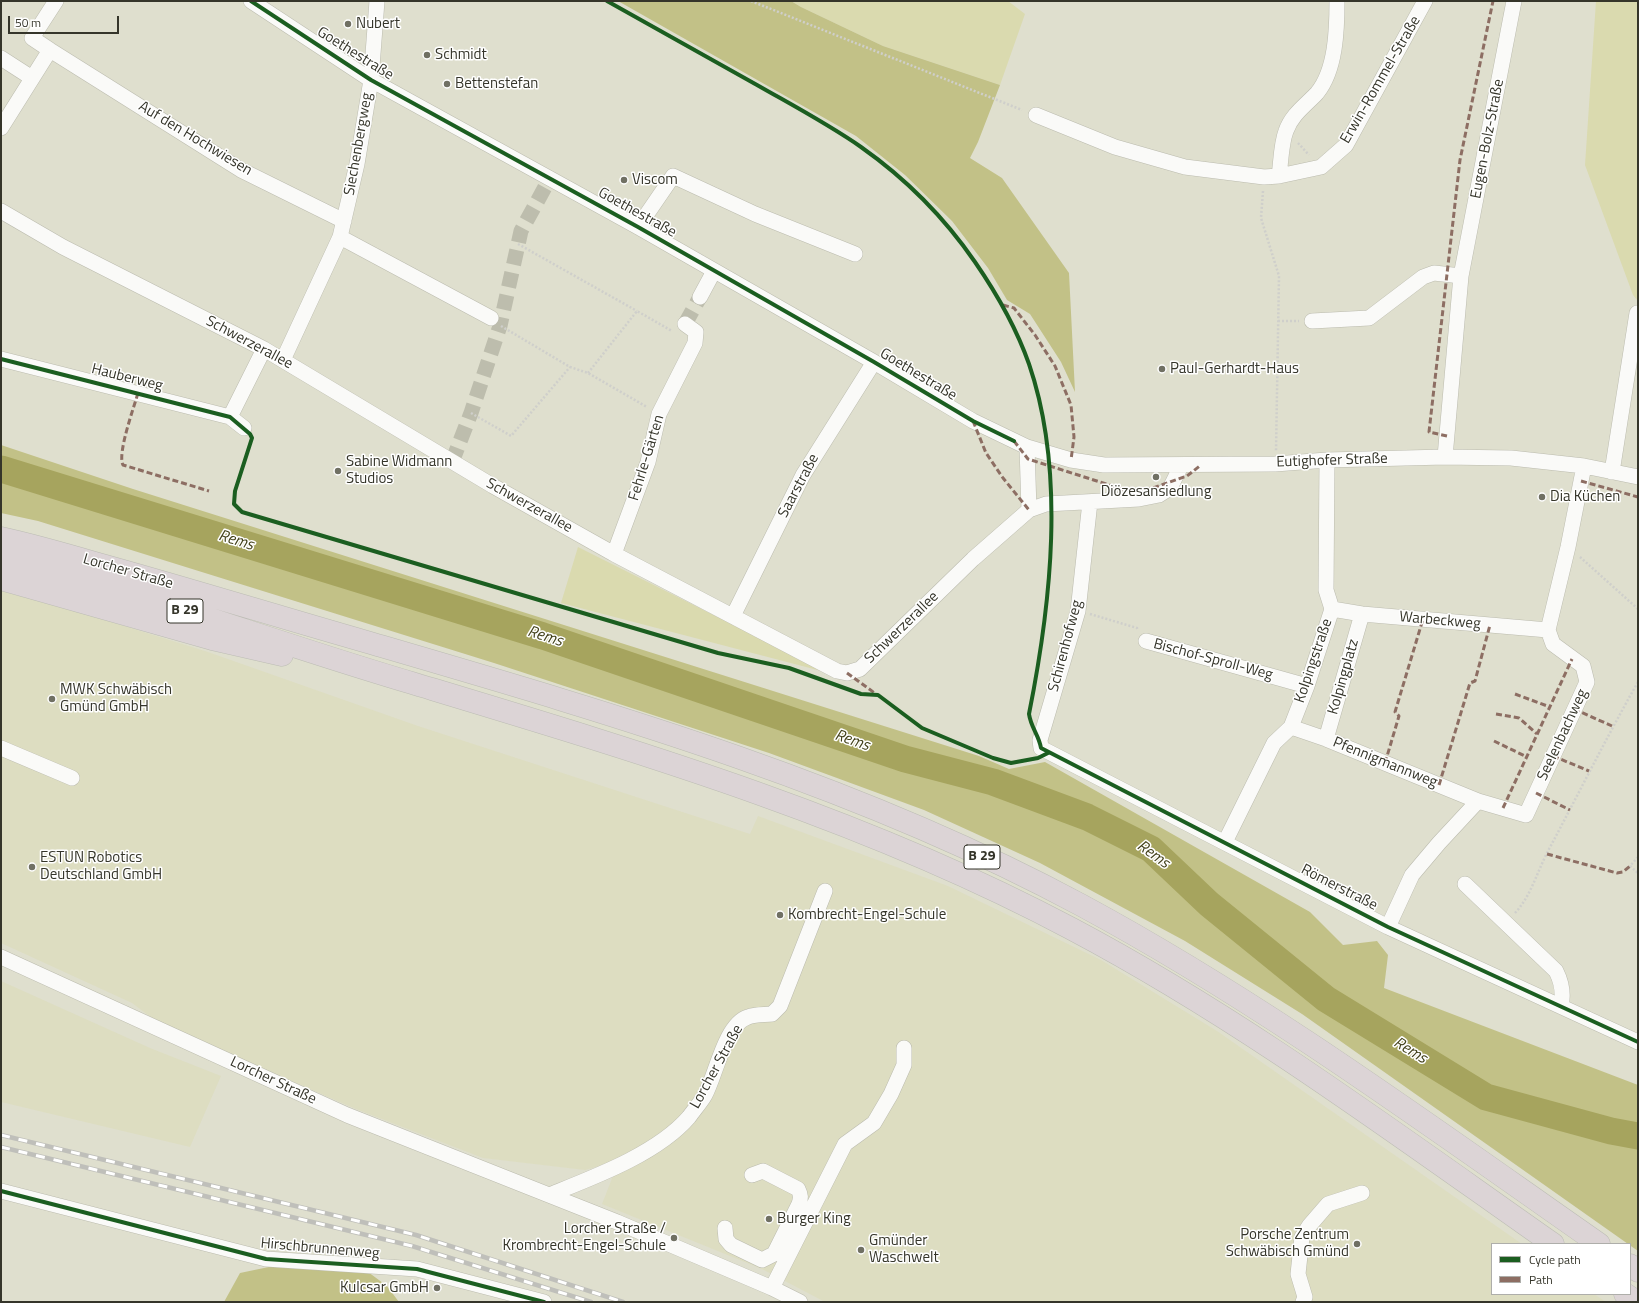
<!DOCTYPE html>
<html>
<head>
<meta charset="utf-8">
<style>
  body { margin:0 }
  #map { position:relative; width:1639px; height:1303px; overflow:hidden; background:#dfdfce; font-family:"Titillium Web",sans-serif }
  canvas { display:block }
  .frame { position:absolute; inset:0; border:2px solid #35352a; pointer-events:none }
  .legend { position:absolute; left:1491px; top:1243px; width:140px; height:52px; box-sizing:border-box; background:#fff; border:1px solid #aeaeaa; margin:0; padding:5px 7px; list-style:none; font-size:12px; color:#35352a }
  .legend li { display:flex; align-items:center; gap:8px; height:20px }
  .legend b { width:20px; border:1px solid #aeaeaa }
  .scale { position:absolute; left:8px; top:16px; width:111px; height:18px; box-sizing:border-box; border:2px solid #35352a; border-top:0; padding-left:5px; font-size:12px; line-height:14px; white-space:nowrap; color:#35352a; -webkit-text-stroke:3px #fff; paint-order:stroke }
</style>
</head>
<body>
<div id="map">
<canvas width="1639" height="1303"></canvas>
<div class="frame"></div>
<ul class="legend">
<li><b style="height:5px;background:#1b5e20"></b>Cycle path</li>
<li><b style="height:5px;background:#8d6e63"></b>Path</li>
</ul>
<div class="scale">50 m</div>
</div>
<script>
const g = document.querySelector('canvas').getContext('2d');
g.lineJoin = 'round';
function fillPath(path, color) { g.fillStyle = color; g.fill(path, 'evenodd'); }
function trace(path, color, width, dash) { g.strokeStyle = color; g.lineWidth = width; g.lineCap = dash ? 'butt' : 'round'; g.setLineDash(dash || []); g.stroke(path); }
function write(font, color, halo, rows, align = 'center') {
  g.font = font + ' "Titillium Web",sans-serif'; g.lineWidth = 3; g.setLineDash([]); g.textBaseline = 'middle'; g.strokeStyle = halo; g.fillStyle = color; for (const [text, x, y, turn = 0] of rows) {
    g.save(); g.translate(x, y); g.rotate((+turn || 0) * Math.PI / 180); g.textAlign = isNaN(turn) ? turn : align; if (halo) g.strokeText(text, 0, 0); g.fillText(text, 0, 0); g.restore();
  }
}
fillPath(new Path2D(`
  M1 590 44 601 208 652 418 726 750 834 758 816 948 886 1101 960 1217 1031 1522 1244H1492V1294H1594L1606 1302H825L762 1269 602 1204 620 1158 610 1163 585 1170 483 1158 356 1109 160 1024 132 1003 1 943Z
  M1 981 150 1048 221 1076 190 1147 1 1102Z`), '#ddddc1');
fillPath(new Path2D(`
  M791 1H1008L1025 14 1000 85 883 46 801 7Z
  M1596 1H1638V301L1633 295 1585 165Z
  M578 547 829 673 561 603Z`), '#dadaaf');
fillPath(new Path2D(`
  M618 1H791L801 7 883 46 1000 85 978 142 970 158 1002 178 1069 273 1075 392 1061 362 1030 314 1007 300 988 268 952 221 905 175 856 136Z
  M1 445 133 489 979 756 1009 769 1045 762 1310 912 1343 945 1377 941 1388 955 1384 988 1638 1085V1251L1302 1014 1185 941 1040 863 924 810 769 753 494 663 38 521 1 513Z
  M283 1264 364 1269 387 1286 399 1302H224L240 1273Z`), '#c2c187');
trace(new Path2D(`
  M1 469 543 636 905 759 993 782 1087 817 1151 849 1209 904 1326 999 1486 1097 1611 1131 1638 1136`), '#a6a45e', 27);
trace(new Path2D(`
  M685 324 700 297
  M452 462 471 413 500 326 521 231 550 178`), '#bdbdad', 15, [15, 8]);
const minor = new Path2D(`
  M251 1 371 80 638 227 874 362 973 421 1027 447 1071 460 1104 465 1275 464 1327 460 1445 457 1511 458 1584 466 1638 477
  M50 50 241 170 344 221
  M1 58 32 78
  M1036 115 1115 147 1185 167 1264 177 1279 176 1321 167 1346 145 1425 1
  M1 128 50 50 32 38 56 1
  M1279 176C1281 162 1281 144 1286 131 1292 114 1306 105 1317 93 1336 70 1337 29 1337 1
  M1 211 63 247 264 349 493 486 614 554 837 671 847 673 860 669 973 559 1029 510 1046 504 1139 499 1159 495 1170 488 1181 466
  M638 227 673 176 755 214 855 254
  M340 237 491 318
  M700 297 714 271
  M1312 321 1369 318 1423 277 1434 273 1461 276
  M1 359 230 417 244 428
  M283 360 340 237 357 164 371 80 377 1
  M230 417 264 349
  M1027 447 1029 510
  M1445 457 1461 276 1514 1
  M1612 472 1637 313
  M1090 502 1078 611 1040 740 1041 748 1388 927 1638 1042
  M614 554 648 462 659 414 695 343 696 332 685 324
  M1332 609 1362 614 1548 630
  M733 616 803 475 874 362
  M1146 641 1307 686
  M1291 727 1326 739 1478 801
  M1326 739 1362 614
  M1 748 72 778
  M1225 842 1274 743 1291 727 1307 686 1332 609 1326 590 1327 460
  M1465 884 1556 971C1562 983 1564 993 1561 1006
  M1388 927 1412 875 1439 843 1478 801 1526 815 1587 682 1583 666 1553 644 1548 630 1568 547 1584 466
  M1 957 347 1115 617 1222 772 1288 800 1302
  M1 1191 266 1259 417 1269 544 1302
  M549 1195C594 1177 657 1154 689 1117 694 1110 701 1102 705 1095 716 1075 725 1024 748 1017 756 1014 765 1015 772 1014L780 1006 825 891
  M725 1228 726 1239 731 1245 762 1260 774 1254 799 1204C801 1198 801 1195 798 1189L763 1171 752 1175
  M772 1288 845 1144 874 1123 891 1094 904 1065V1048
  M1303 1302 1305 1297 1298 1274 1302 1237 1309 1226 1328 1204 1362 1193`);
const highway = new Path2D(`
  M1 538C33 545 64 554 95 563 186 588 276 616 367 642 610 713 857 784 1081 905 1263 1003 1430 1126 1599 1244
  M1 558C53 573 106 586 158 602 243 629 327 658 412 683 637 751 864 818 1072 929 1242 1019 1396 1134 1553 1244
  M1 579 212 639 282 655
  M1630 1265 1638 1271
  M1625 1294 1637 1302`);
trace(minor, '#bbbbae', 16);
trace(highway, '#bcbcb4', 23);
trace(new Path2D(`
  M751 1 1022 110
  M1298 143 1309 155
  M1263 191 1261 218 1279 276 1276 451
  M518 244 637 311
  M1278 321H1299
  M501 326 570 367 588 373 647 407
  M588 373 637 311 672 331
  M471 413 511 436 570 367
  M1580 557 1638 609
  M1090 614 1137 628 1138 630
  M1638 857 1630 866 1638 873
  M1515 913C1531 896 1537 872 1548 851 1578 795 1606 738 1638 682`), '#cfcfcb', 2.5, [2, 2]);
trace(minor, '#fafaf8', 15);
trace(highway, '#dcd4d6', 22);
const rail = new Path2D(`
  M1 1135 416 1235 623 1302
  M1 1147 412 1246 591 1302`);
trace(rail, '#bfbfba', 4.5);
trace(rail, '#fff', 3, [9]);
trace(new Path2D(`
  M1003 305 1014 308 1035 335 1055 366 1071 405 1074 437 1071 460
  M138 393C134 407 117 454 123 465L209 491
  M973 421 986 453 1003 478 1029 510
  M1447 436 1429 432 1460 160 1493 1
  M1014 441 1028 459 1125 490 1150 489 1187 476 1201 465
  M1581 481 1638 497
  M847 673 876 694
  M1515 694 1550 707
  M1574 709 1612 726
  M1496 714 1519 718 1537 734
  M1494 741 1527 757
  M1553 756 1589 771
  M1385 763 1399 716 1395 712 1423 619
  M1439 785 1470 683 1475 681 1490 625
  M1536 793 1570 810
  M1503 808 1572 659
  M1547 854 1617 873 1623 872 1630 866`), '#8d6e63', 3, [6, 3]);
trace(new Path2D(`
  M251 1 371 80 638 227 874 362 973 421 1014 441
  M607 1C657 29 707 57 757 85 792 105 828 124 861 147 905 178 944 217 975 262 997 294 1016 327 1029 364 1066 472 1051 604 1029 714 1031 728 1039 735 1041 748L1388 927 1638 1042
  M1 359 230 417 250 434 252 438 235 491 234 504 242 512 718 653 789 668 861 694 878 695 922 728 993 758 1011 763 1038 758 1048 753
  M1 1191 266 1259 417 1269 544 1302`), '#1b5e20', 4);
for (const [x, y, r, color] of [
  [348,24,4,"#707063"],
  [427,55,4,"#707063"],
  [447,84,4,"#707063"],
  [624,180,4,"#707063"],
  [1162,369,4,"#707063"],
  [338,471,4,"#707063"],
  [1156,477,4,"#707063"],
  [1542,497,4,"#707063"],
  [52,699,4,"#707063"],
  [32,867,4,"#707063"],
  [780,915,4,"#707063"],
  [769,1219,4,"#707063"],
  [674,1238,4,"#707063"],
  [1357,1244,4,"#707063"],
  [861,1250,4,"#707063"],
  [437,1288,4,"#707063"]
]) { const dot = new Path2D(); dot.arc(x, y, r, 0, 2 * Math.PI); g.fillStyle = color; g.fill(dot); trace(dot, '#fff', 1.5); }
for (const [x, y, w] of [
  [185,611,36],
  [982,857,36]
]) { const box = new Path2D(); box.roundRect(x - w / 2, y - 12, w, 24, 3); g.fillStyle = '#fff'; g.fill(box); trace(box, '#35352a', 1); }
write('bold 14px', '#35352a', null, [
  ["B 29",185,611],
  ["B 29",982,857]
]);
write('15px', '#35352a', '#fff', [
  ["Nubert",356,24],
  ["Schmidt",435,55],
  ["Bettenstefan",455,84],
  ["Viscom",632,180],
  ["Paul-Gerhardt-Haus",1170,369],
  ["Sabine Widmann",346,462],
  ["Studios",346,479],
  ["Diözesansiedlung",1156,492,"center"],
  ["Dia Küchen",1550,497],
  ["MWK Schwäbisch",60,690],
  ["Gmünd GmbH",60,707],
  ["ESTUN Robotics",40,858],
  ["Deutschland GmbH",40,875],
  ["Kombrecht-Engel-Schule",788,915],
  ["Burger King",777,1219],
  ["Lorcher Straße /",666,1229,"right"],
  ["Krombrecht-Engel-Schule",666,1246,"right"],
  ["Porsche Zentrum",1349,1235,"right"],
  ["Schwäbisch Gmünd",1349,1252,"right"],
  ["Gmünder",869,1241],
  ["Waschwelt",869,1258],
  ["Kulcsar GmbH",429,1288,"right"]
], 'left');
write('15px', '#35352a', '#fff', [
  ["Goethestraße",355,54,32],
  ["Erwin-Rommel-Straße",1381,80,-60],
  ["Auf den Hochwiesen",195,139,31],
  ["Eugen-Bolz-Straße",1488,139,-79],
  ["Siechenbergweg",359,144,-80],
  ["Goethestraße",637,213,29],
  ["Schwerzerallee",249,343,28],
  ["Goethestraße",918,375,31],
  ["Hauberweg",127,378,14],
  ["Fehrle-Gärten",647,458,-73],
  ["Eutighofer Straße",1332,461,-2],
  ["Saarstraße",799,486,-62],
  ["Schwerzerallee",529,506,29],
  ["Lorcher Straße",128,572,16],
  ["Warbeckweg",1440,621,5],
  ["Schwerzerallee",902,628,-44],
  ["Schirenhofweg",1066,646,-75],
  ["Bischof-Sproll-Weg",1213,660,15],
  ["Kolpingstraße",1314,661,-71],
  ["Kolpingplatz",1344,677,-74],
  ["Seelenbachweg",1563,735,-65],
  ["Pfennigmannweg",1385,763,22],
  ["Römerstraße",1339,888,27],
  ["Lorcher Straße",717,1067,-61],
  ["Lorcher Straße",273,1081,25],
  ["Hirschbrunnenweg",320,1249,5]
]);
write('italic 16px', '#42411a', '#fff', [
  ["Rems",236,541,17],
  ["Rems",545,637,18],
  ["Rems",852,741,19],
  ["Rems",1153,855,36],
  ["Rems",1410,1051,32]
]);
</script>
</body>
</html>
